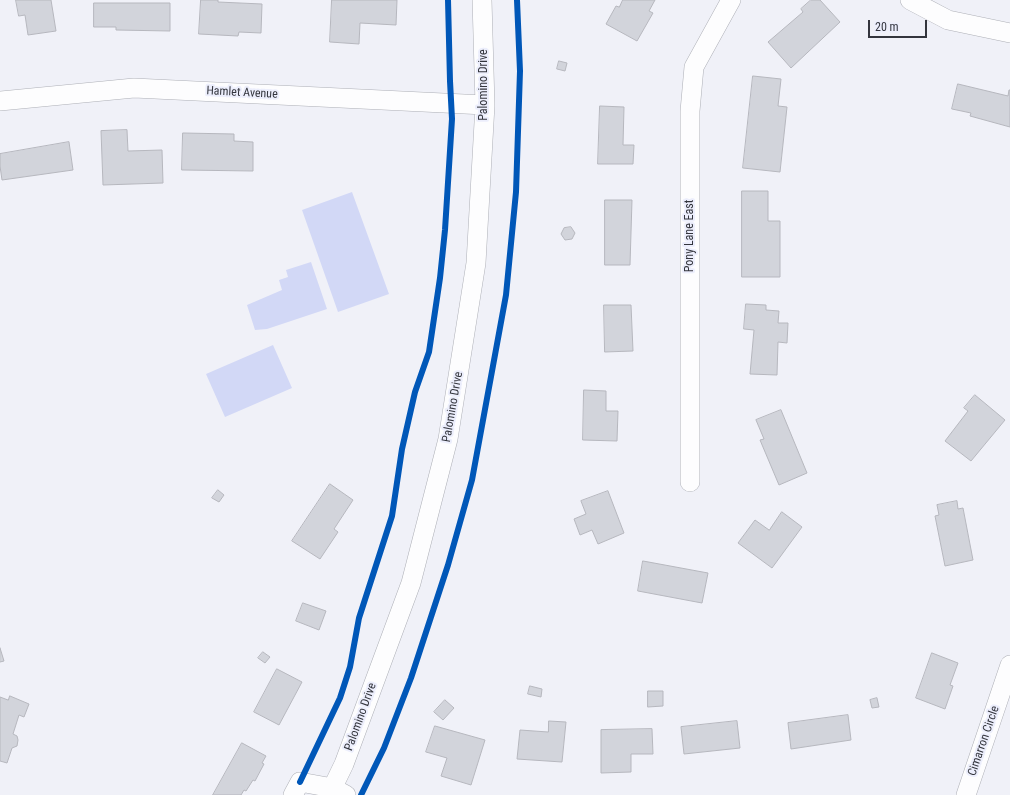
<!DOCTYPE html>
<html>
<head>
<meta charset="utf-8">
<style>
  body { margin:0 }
  #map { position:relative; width:1010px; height:795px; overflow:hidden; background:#f0f1f8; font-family:"Roboto Condensed",sans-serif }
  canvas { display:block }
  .scale { position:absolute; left:868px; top:20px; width:59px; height:18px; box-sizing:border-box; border:2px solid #33353d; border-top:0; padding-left:5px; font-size:12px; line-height:14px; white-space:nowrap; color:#33353d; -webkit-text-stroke:3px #eceefc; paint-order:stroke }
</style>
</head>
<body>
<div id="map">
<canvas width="1010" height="795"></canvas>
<div class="scale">20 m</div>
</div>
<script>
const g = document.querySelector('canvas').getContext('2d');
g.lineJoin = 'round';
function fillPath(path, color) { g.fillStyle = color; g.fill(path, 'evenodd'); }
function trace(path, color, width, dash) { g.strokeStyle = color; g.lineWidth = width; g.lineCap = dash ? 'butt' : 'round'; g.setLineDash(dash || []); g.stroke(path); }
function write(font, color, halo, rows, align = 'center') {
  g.font = font + ' "Roboto Condensed",sans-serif'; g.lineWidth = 4; g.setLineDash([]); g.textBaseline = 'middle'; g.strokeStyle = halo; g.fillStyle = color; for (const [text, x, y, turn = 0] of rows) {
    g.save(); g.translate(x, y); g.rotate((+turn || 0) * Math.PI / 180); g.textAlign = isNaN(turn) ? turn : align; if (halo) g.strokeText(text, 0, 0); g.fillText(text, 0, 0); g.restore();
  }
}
fillPath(new Path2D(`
  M352 192 389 294 338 312 302 210Z
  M311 262 327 309 267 329 255 330 247 305 282 290 279 280 288 277 286 270Z
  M273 345 292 388 225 417 206 374Z`), '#d2d8f6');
const building = new Path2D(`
  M16 0H51L56 31 28 35 25 15 19 16Z
  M201 0H218V2L262 4 261 33 239 32 238 36 199 34Z
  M332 0H397L396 25 360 23 359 44 330 42Z
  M623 0H655L649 11 653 13 637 41 606 24 616 6 619 7Z
  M811 0H820L840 22 791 68 768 42 803 12 801 9Z
  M94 3H170V31L116 30V27H94Z
  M559 61 567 63 565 71 557 69Z
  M753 76 781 79 778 106 787 107 780 172 743 168Z
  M958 84 1008 96 1009 90H1010V127L970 116 971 113 952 109Z
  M600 106 624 107 623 145H634L633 164H598Z
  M127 130 128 151 162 150 163 183 103 185 101 131Z
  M183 133 234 134V141L253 142V171L182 170Z
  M69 142 73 170 2 180 0 166V154Z
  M742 191H768V221H780V277H742Z
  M605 200H632L630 265H605Z
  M571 227 575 233 572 239 565 240 561 234 564 228Z
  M746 304 766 305V310L779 311 778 323H788L787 343 778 342 777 375 750 374 754 330 744 329Z
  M604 305H631L633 351 605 352Z
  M584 390 606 391V411H618L617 441 583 440Z
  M975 395 1005 420 971 461 945 441 968 411 964 408Z
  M781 410 807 473 779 485 760 440 764 439 756 420Z
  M330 484 353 500 334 529 338 532 320 559 292 541Z
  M218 490 224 495 219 502 212 498Z
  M608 491 624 533 598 544 592 530 580 535 574 519 586 514 581 501Z
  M957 501 958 509 963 508 973 560 945 566 935 516 939 515 937 505Z
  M782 512 802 527 772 568 738 543 755 520 769 530Z
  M643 561 708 573 702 603 638 591Z
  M303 603 326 611 319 630 296 621Z
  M0 648 4 661 0 662Z
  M263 652 270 657 265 663 258 658Z
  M932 653 958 663 950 685 953 686 945 709 916 698Z
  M277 669 302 682 279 725 254 712Z
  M530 686 542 689 541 697 528 694Z
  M648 691H663V706L648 707Z
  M10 696 29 704 24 717 19 715 13 734 17 736 18 740 17 746 12 748 7 763 0 761V697L8 700Z
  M877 698 879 707 872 708 870 700Z
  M445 700 454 708 443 720 434 712Z
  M848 715 851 740 791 749 788 723Z
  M549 721 566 722 562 762 517 759 520 730 548 732Z
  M737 721 740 748 684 754 681 727Z
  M435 726 485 740 471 785 441 776 447 758 426 752Z
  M652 729 653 754H631V772L601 773V730Z
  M242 743 266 756 262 763 264 764 255 781 253 780 246 791 244 790 241 795H213Z`);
fillPath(building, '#d2d4db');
trace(building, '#b6b7be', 1);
const minor = new Path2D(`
  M910 0 948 20 1010 33
  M0 101 134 88 485 105
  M690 482V111L694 67 731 0
  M293 795 300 782 333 788 346 795
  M329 795 344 764 411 583 448 439 476 263 485 105 482 0
  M966 795 1010 665`);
trace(minor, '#adafb6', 20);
trace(minor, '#fdfdfe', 19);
trace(new Path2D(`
  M300 782 340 698 350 667 359 618 392 516 402 449 415 392 429 352 440 278 445 230 452 119 450 81 448 0
  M361 795 384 748 411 678 448 565 472 480 506 295 516 192 520 71 517 0`), '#0057b8', 6);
write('12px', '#33353d', '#eceefc', [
  ["Palomino Drive",484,85,-90],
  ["Hamlet Avenue",242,93,3],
  ["Pony Lane East",690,236,-90],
  ["Palomino Drive",453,407,-80],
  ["Palomino Drive",361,717,-70],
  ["Cimarron Circle",984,741,-71]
]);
</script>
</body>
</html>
